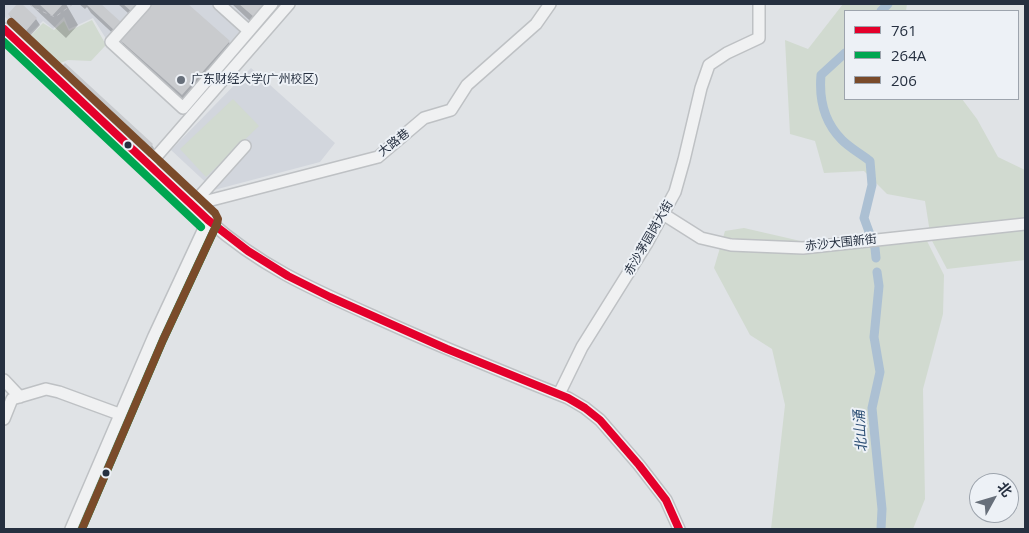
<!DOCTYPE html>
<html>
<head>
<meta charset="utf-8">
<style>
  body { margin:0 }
  #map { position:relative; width:1029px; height:533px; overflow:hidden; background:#e0e3e6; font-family:"Open Sans","Noto Sans SC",sans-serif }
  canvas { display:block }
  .frame { position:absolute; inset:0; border:5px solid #263040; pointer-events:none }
  .legend { position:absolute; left:844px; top:10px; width:175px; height:90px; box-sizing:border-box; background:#edf1f6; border:1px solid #9da4ad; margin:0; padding:6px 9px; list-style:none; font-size:15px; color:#263040 }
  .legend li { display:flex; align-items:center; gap:10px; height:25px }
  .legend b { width:25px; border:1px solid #9da4ad }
  .north { position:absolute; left:969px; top:473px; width:50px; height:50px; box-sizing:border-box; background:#edf1f6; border:1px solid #9da4ad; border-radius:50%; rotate:51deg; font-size:14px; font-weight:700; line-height:20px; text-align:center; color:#263040 }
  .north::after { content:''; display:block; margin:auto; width:18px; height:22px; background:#676f7a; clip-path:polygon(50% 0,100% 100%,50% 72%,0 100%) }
</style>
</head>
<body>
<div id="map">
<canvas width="1029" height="533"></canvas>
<div class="frame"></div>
<ul class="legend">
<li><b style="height:6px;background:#e4002b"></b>761</li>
<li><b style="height:6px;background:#00a651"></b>264A</li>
<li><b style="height:6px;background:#7a4b2a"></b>206</li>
</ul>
<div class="north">北</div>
</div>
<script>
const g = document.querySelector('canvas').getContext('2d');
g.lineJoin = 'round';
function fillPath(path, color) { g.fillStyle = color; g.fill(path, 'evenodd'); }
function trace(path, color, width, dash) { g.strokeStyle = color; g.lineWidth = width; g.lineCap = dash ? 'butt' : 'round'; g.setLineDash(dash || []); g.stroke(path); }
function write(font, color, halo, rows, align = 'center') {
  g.font = font + ' "Open Sans","Noto Sans SC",sans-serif'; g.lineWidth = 4; g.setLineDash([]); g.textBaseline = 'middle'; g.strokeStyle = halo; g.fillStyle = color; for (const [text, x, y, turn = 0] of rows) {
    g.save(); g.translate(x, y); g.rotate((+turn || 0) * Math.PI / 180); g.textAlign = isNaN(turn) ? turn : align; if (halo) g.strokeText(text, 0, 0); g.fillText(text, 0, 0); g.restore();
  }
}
fillPath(new Path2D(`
  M4 4H280L185 116 110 45 93 18 69 29 64 17 53 29 43 21 26 37 4 16Z
  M251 68 335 143 320 162 214 190 171 150Z`), '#d2d6dd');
fillPath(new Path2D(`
  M843 4H907L906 11H845V99H962L977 119 998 157 1025 170V260L947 269 931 239 925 201 887 194 864 171 824 173 815 141 790 134 785 40 808 49Z
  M92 20 106 45 91 61 68 60 53 66 27 40 43 23 54 30 64 21 69 31Z
  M233 99 259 126 206 177 180 149Z
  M744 228 831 248 926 239 944 275 943 314 923 389 925 499 913 529H771L785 405 772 349 750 335 714 268 725 231Z`), '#d1dad0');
fillPath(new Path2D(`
  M19 4 36 19 40 25 30 36 13 21 9 14Z
  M30 4H66L78 25 66 38Z
  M79 4H100L121 24 138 22 118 4H137L144 15 153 4H186L229 42 239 60 192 113 131 58 122 42 91 13 87 7 85 9Z
  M232 4H290L264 34Z
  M58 73 152 145 157 153 149 162Z`), '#0003');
trace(new Path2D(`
  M881 11 888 4
  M845 53 821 75C819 98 824 122 842 140 850 148 861 154 870 161L872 185 864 218 875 248 876 258
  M877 272 879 286 874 337 880 372 872 408 882 509 881 529`), '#acc0d3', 9);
fillPath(new Path2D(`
  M17 4H22L37 18 26 31 8 14Z
  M39 4H63L52 16Z
  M86 4H101L122 23 115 31Z
  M123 4H140L132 12Z
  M152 4H188L230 41 182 95 120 40Z
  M239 4H266L254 17Z
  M65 63 153 144 144 154 56 73Z`), '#c9cbce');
const minor = new Path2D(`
  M145 4 111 42 183 108 249 31
  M219 4 249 31 272 4
  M4 29 208 220C261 267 312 289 375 317 438 346 503 372 568 398L585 408 600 420 639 465 666 500 679 529
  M149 165 289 4
  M192 205 378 157 424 118 451 110 467 85 536 24 550 4
  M192 205 245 146
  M663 214 701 238 731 245 803 248 1025 224
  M4 380 20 397
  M559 394 582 347 647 243 675 192 684 160 701 88 709 65 727 53 759 38V4
  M4 419 12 399 46 389 59 392 119 414
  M71 529 154 336 208 220`);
trace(minor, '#bec1c4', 14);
trace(new Path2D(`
  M29 4 34 8 55 17 73 4`), '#bfc1c6', 1, [4, 4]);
trace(minor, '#f0f1f2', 11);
trace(new Path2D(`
  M4 29 208 220 248 251 288 276 330 297 447 349 568 398 585 408 600 420 639 465 666 500 679 529`), '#e4002b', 8);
trace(new Path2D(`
  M4 42 201 227
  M82 529 163 340 217 224`), '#00a651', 8);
trace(new Path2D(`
  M11 22 215 213 218 219 217 224 163 340 82 529`), '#7a4b2a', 8);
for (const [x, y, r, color] of [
  [181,80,5,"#676f7a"],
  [128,145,4.5,"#263040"],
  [106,473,4.5,"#263040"]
]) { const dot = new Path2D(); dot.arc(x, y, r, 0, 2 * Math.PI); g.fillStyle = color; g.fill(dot); trace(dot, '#edf1f6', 2); }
write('12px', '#263040', '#edf1f6', [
  ["广东财经大学(广州校区)",191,80]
], 'left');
write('12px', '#263040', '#edf1f6', [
  ["大路巷",394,143,-38],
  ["赤沙茅园岗大街",649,238,-60],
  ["赤沙大围新街",841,243,-6]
]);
write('italic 14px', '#2e5076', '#edf1f6', [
  ["北山涌",861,431,-94]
]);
</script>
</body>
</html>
